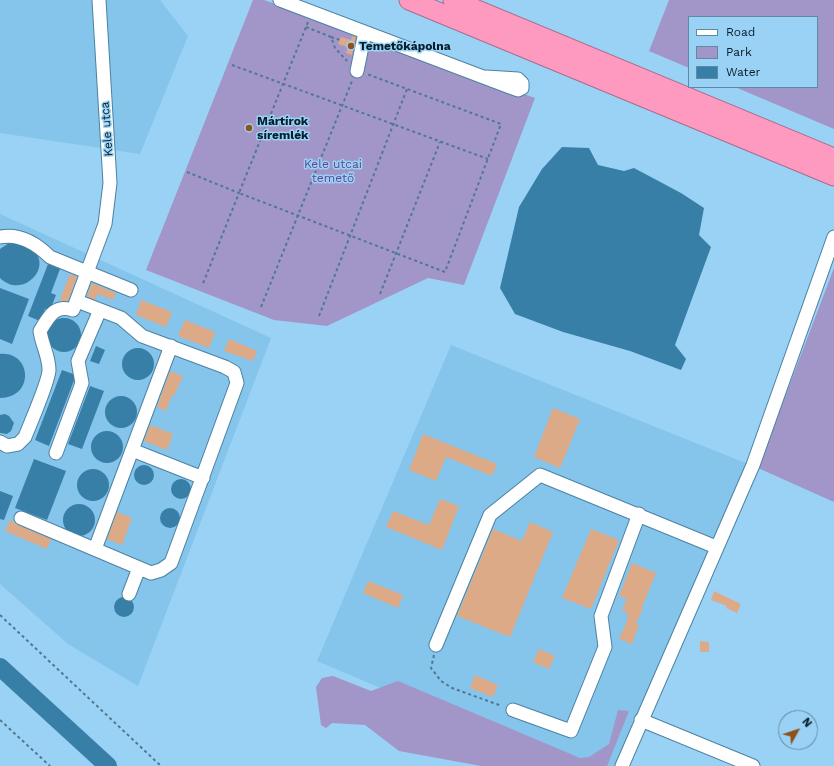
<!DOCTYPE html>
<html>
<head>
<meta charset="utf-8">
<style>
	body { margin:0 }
	#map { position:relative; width:834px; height:766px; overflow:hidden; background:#9ad2f5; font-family:"Work Sans",sans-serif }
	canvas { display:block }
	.legend { position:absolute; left:688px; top:16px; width:130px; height:72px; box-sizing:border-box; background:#9ad2f5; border:1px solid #5f8aa4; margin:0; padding:5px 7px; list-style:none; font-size:12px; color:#061d2a }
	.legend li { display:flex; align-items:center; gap:8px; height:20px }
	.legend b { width:20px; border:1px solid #5f8aa4 }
	.north { position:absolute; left:778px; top:710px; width:40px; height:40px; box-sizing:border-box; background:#9ad2f5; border:1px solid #5f8aa4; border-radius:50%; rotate:50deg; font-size:11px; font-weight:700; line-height:16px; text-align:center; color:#061d2a }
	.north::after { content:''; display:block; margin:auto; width:14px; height:18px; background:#91511b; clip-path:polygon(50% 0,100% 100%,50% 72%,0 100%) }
</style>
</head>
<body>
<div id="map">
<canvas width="834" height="766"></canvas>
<ul class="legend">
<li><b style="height:5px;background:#fff"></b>Road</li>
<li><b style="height:11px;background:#a295c8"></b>Park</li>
<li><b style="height:11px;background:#377fa7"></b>Water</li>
</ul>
<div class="north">N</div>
</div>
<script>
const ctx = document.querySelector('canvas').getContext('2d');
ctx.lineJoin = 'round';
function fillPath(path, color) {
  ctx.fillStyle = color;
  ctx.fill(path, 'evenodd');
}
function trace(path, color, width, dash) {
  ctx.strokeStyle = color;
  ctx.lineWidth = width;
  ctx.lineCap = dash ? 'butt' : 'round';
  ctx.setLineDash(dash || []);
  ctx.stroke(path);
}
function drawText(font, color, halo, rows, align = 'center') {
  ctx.font = font + ' "Work Sans",sans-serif';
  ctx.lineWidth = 3;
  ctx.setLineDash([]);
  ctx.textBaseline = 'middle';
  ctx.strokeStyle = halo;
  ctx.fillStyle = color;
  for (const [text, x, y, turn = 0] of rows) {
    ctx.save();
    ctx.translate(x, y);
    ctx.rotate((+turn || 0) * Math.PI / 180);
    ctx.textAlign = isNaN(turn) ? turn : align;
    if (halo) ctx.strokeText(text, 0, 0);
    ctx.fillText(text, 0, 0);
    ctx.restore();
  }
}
fillPath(new Path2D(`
	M0 0H160L188 36 140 154 0 133Z
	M0 214 271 338 138 686 68 644 0 584Z
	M451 345 758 468 625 766H564L317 661Z`), '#85c4eb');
fillPath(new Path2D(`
	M253 0H264L535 98 464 285 428 278 327 326 274 320 146 270Z
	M669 0H834V129L735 87H817V17H689V68L649 51Z
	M834 268V502L758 468Z
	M333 676 371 691 398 681 580 758 589 757 609 744 618 710 629 711 607 766H481L399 751 365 725 332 723 326 728 321 725 316 687 322 678Z`), '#a295c8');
fillPath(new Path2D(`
	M562 147 589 148 598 165 624 171 634 168 681 193 704 208 699 235 711 247 675 345 686 359 681 370 630 351 563 332 515 314 500 288 519 207 542 169Z
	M19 242C24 245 32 248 35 252 51 270 21 299 0 278V249L9 243Z
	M48 264 60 269 51 293 56 295 50 310 45 309 40 321 28 316Z
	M0 288 29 299 12 344 0 339Z
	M47 335a17 17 0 1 1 34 0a17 17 0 1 1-34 0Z
	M96 346 105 350 99 364 90 361Z
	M122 364a16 16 0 1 1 32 0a16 16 0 1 1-32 0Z
	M0 354C32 351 35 398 0 398Z
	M62 370 76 375 49 446 35 440Z
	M90 386 104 391 82 449 68 444Z
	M105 412a16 16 0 1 1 32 0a16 16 0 1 1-32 0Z
	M5 414 9 416 14 423 11 431 7 434 0 433V415Z
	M91 447a16 16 0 1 1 32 0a16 16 0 1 1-32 0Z
	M34 459 66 471 47 520 15 508Z
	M134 475a10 10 0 1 1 20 0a10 10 0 1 1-20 0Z
	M77 485a16 16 0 1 1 32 0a16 16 0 1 1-32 0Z
	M171 489a10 10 0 1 1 20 0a10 10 0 1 1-20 0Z
	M0 491 13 496 4 520 0 519Z
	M63 520a16 16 0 1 1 32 0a16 16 0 1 1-32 0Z
	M160 518a10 10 0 1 1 20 0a10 10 0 1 1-20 0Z
	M114 607a10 10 0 1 1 20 0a10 10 0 1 1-20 0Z`), '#377fa7');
trace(new Path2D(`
	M0 667 108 766`), '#377fa7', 18);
fillPath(new Path2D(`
	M352 36 356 37 352 55 346 53 348 47 338 44 341 37 351 40Z
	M70 274 77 277 68 301H63L60 299Z
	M92 283 116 293 113 300 98 294 95 300 87 296Z
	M141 300 172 312 166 327 136 315Z
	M185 320 215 332 209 348 178 336Z
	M229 339 257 351 253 361 224 351Z
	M170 371 183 376 174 396 172 395 166 411 157 407Z
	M553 408 580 419 560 468 534 457Z
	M150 425 173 434 167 450 144 441Z
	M423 434 497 464 492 476 446 457 436 481 409 470Z
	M440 499 459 506 442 550 386 527 393 511 429 525Z
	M117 512 132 518 122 545 107 539Z
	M10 520 18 525 51 539 47 549 5 531Z
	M530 522 553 532 510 637 457 616 493 529 522 541Z
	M591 529 619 540 591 609 562 598Z
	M632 563 656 573 642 607 643 608 636 624 639 625 632 644 619 639 628 619 626 618 628 613 622 610 627 599 619 596Z
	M368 581 403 595 398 608 363 593Z
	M714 591 741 604 737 613 726 608 727 606 711 600Z
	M700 641 709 642V652H700Z
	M539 649 555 656 549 669 533 662Z
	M475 675 498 685 493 697 470 688Z`), '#ddaa87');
const minor = new Path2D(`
	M280 0 507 86 518 90 522 88V83L518 79 486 77
	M357 71 365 32
	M0 237C20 233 36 243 50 257L131 290
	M0 442 7 446 18 444 25 437C30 424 49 381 49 370 49 356 42 345 40 331 49 316 55 304 73 310L105 224 110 183 99 0
	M132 450 203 478
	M56 453 82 383 78 361 100 310
	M21 518 151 573 161 570 171 563 237 383 234 372 225 367 142 336 121 318 77 301
	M95 549 171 346
	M129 594 139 568
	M436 645 490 515 540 475 716 547
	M513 710 571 731 605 647 601 616 639 514
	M641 720 753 766
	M622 766 753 465 834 237`);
const highway = new Path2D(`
	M409 0 834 176
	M453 0 834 158`);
trace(minor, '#4b82a2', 15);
trace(highway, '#a76e8c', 21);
trace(new Path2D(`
	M308 22 239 193 445 272 501 124 367 74
	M306 27 331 37 335 48 347 61
	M331 37 340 40
	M232 65 488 159
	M187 172 239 193 202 286
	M380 294 440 142
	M261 307 352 81
	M319 316 407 89
	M0 615 161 766
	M434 655 431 668 441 681 452 688 502 706
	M0 720 50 766`), '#507890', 2, [3, 3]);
trace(minor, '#fff', 13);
trace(highway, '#fe99c0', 19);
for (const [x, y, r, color] of [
	[351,46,4,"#91511b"],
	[249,128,4,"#91511b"]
]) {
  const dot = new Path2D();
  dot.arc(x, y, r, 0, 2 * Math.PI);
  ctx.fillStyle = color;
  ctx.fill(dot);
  trace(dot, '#9ad2f5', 1.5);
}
drawText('bold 12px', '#061d2a', '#9ad2f5', [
	["Temetőkápolna",359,46],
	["Mártírok",257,121],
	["síremlék",257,135]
], 'left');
drawText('12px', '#061d2a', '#9ad2f5', [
	["Kele utca",107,129,-94]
]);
drawText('12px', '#5f4593', '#9ad2f5', [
	["Kele utcai",333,164],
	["temető",333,178]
]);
</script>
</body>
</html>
